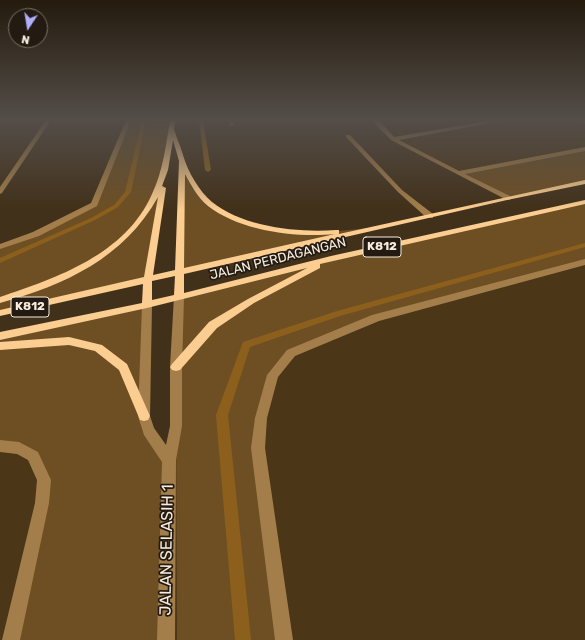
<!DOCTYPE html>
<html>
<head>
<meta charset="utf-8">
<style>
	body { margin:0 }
	#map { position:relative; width:585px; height:640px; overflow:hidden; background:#42311a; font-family:Rubik,sans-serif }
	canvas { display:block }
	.north { position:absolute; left:8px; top:8px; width:40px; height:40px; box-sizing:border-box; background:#231b11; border:1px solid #786f63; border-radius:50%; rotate:192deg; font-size:11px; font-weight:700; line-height:16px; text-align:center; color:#f7ecde }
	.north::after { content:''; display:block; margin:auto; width:14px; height:18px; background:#afaefa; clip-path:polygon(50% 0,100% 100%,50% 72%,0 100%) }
</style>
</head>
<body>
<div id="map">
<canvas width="585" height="640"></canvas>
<div class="north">N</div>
</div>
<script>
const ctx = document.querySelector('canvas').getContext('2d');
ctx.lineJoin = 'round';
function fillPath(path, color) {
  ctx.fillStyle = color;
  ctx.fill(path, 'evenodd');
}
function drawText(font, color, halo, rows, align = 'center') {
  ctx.font = font + ' Rubik,sans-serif';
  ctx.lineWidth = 3.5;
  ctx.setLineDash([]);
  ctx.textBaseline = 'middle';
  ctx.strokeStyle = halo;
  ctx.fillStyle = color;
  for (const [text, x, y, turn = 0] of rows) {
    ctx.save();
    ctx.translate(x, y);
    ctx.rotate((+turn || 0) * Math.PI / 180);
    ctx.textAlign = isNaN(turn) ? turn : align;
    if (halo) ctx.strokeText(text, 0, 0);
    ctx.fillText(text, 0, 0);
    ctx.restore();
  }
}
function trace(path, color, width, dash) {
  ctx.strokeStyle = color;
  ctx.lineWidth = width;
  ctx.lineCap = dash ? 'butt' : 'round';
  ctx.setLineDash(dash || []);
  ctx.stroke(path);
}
fillPath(new Path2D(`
	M510 120H585V149L457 173 393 139Z
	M585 262V640H0V346L168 460 176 367Z`), '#4b3618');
fillPath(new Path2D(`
	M129 120H173L148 279 0 313V247L94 204Z
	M585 149V182L507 198 457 173Z
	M182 161 208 202 225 212 266 229 330 232 387 226 180 271Z
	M585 202V262L376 318 291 353 273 375 261 418 284 640H177L176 413 179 296Z
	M147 305 144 416 169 460 166 640H11L42 503 33 456 0 446V336Z`), '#6e4f23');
fillPath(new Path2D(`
	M142 120H146L131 192 118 207 95 220 0 263V258L91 218 114 205 125 192Z
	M199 120H203L211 170 208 172 205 170Z
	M585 243V247L340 316 250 347 228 415 251 640H235L216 415 243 342 337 311Z`), '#8c601c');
fillPath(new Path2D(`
	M46 120H51L2 193 0 194V187Z
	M126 120H131L97 206 39 236 0 249V244L33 232 91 203Z
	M228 120H234V126H230Z
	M373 120H379L394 137 494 120H507L399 140 459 171 585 147V151L465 174 510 196V200H507L391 140 375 124Z
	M580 120H585V124Z
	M346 135H350L402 190 433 214V218H427L398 192 346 137Z
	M585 259V265L379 321 295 356 278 377 267 418 265 448 293 640H275L251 448 255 418 267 375 287 350 372 315Z
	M179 293 184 296 182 367V426L176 460 175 640H157L162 462 144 435 138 416 142 305 147 302 152 305 150 416 154 428 166 445 170 426V367L174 296Z
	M0 440 19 442 38 452 51 480 49 503 20 640H2L35 503 37 480 28 460 17 454 0 452Z`), '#a37e4b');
fillPath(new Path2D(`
	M170 120H176C175 123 174 127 174 129 176 137 181 147 183 155 188 172 199 191 212 202 243 227 298 233 336 230H339V234L585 180V184L507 200 184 274V293L331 256 585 200V204L320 264V268L254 303 217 328 180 370 176 371 172 370 170 367 172 364 209 322 248 299 307 268 147 308 0 340V332L142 303 143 284 0 316V310L144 277 158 197C124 258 65 285 0 303V297C57 278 126 254 152 194 163 171 166 145 170 120ZM173 140 179 161 175 270 153 275 166 188 162 186 168 170ZM185 174C191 185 198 198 208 206 240 231 296 238 335 234L184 268ZM175 276 174 295 152 300V281Z
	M69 337 102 345 127 364 150 416 148 420 144 421 140 420 119 370 95 351 69 345 0 350V342Z`), '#fbcd90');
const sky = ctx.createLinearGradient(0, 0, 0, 210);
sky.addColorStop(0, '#241b0e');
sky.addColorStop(0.57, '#544e49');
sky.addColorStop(1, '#544e4900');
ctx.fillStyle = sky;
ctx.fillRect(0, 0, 585, 210);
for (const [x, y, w] of [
	[382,247,38],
	[30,307,38]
]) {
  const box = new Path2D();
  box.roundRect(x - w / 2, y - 10, w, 20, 3);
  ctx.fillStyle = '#231b11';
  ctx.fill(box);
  trace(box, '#f7ecde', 1);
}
drawText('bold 12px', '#f7ecde', null, [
	["K812",382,247],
	["K812",30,307]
]);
drawText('13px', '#f7ecde', '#231b11', [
	["JALAN PERDAGANGAN",278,259,-14]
]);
drawText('16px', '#f7ecde', '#231b11', [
	["JALAN SELASIH 1",167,550,-89]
]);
</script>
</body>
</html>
